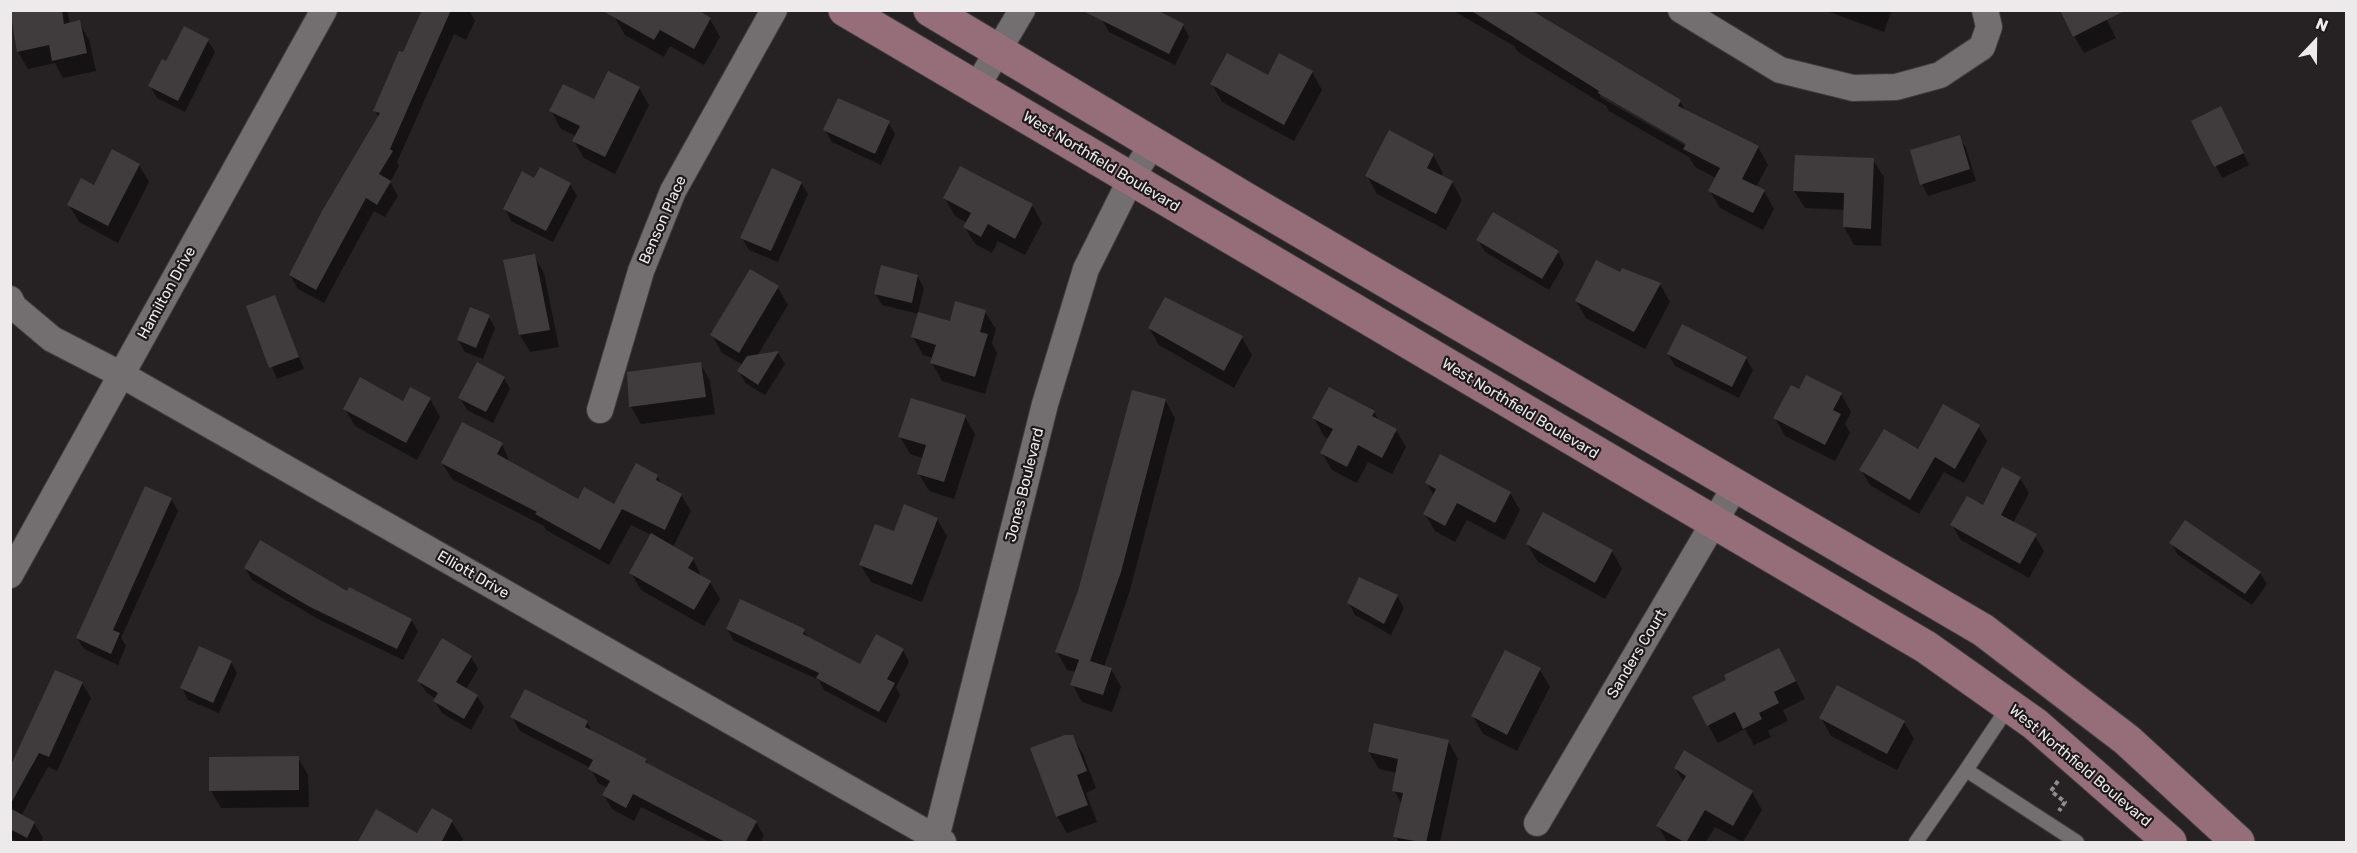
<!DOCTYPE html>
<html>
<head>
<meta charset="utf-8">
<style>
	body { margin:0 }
	#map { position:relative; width:2357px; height:853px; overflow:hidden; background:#262223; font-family:Rubik,sans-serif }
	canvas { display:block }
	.frame { position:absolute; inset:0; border:12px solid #edeaeb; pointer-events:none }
	.north { position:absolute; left:2285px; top:12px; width:60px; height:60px; -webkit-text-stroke:4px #1d191a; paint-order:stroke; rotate:22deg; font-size:16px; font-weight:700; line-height:24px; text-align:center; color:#edeaeb }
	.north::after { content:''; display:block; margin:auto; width:21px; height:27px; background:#edeaeb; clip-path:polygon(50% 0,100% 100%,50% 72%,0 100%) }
</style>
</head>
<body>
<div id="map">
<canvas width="2357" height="853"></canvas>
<div class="frame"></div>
<div class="north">N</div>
</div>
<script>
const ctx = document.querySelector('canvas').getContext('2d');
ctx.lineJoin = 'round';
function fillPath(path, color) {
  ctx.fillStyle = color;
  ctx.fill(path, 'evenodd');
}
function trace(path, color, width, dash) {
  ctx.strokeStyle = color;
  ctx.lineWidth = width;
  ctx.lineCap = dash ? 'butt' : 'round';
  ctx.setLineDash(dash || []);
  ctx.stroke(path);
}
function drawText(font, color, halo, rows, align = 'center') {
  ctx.font = font + ' Rubik,sans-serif';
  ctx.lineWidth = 4.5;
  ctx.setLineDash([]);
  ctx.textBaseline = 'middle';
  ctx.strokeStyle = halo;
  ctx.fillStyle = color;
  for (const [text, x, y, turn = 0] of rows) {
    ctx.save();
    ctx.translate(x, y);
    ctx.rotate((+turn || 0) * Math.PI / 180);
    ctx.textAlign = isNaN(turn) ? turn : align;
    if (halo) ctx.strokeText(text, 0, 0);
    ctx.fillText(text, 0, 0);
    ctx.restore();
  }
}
fillPath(new Path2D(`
	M10 10H67L70 24 79 22 89 40 96 71 63 78 55 63 28 69 18 52Z
	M424 10H469L475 21 466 40 454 34 397 162 399 166 390 182 398 196 385 217 374 211 324 303 298 289 290 275 379 118 375 110Z
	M1452 10H1530L1680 101 1686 112 1758 147 1768 165 1756 187 1764 191 1774 209 1763 230 1720 208 1710 191 1716 178 1695 167 1689 157 1609 111 1606 106 1518 52 1514 46ZM1600 93 1693 147 1691 149 1600 97Z
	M1824 10H1892L1884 32Z
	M2102 10 2116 38 2084 53 2074 36Z
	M615 18 710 19 720 37 704 65 670 46 664 57 625 35Z
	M1102 20 1183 25 1189 37 1175 65 1109 32Z
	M185 28 208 41 215 52 185 112 157 98 150 86 166 63Z
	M1312 72 1322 90 1294 141 1222 102 1212 84Z
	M639 88 649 105 615 174 584 158 574 141 576 136 561 129 551 111Z
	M2227 120 2249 165 2222 178 2193 121Z
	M888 122 895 134 881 165 832 142 825 130Z
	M1959 137 1966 148 1976 181 1928 196 1922 184Z
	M1433 155 1443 173 1441 177 1452 182 1462 200 1446 230 1377 194 1367 176Z
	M1873 160 1884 177 1881 246 1854 245 1844 227 1845 210 1805 208 1794 191Z
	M139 165 149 182 118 243 79 222 69 205 95 187Z
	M535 180 570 184 577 196 553 242 511 221 505 209Z
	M801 183 808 194 778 262 749 250 742 238Z
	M945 198 1032 205 1042 223 1025 255 998 241 992 253 975 244 965 227 967 223 955 216Z
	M1478 240 1558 252 1564 264 1549 290 1485 252Z
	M534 256 544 273 559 347 530 352 520 335Z
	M1621 275 1660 284 1670 302 1645 349 1586 318 1576 301Z
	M917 276 924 288 918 313 951 323 985 312 996 329 992 343 997 353 985 394 942 381 932 363 933 358 923 355 913 337 919 314 882 305 875 293Z
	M778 288 788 305 757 356 778 353 785 364 765 395 745 383 739 371 743 365 722 353 712 335Z
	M274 297 304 369 277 379 247 306Z
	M1166 299 1242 338 1252 355 1234 388 1159 345 1149 328Z
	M489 317 495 328 483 359 465 352 458 340Z
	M1668 354 1746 358 1753 370 1739 398 1675 366Z
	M700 363 710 381 715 414 641 424 631 407Z
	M504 378 510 389 493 423 467 410 460 398Z
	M1800 391 1841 394 1851 412 1845 424 1850 433 1835 461 1785 436 1775 418Z
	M430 399 440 417 417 460 355 426 345 409Z
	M1165 400 1175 418 1130 590 1104 667 1111 669 1121 687 1112 712 1082 702 1072 684 1076 672 1067 670 1057 652 1079 592Z
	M1374 412 1379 421 1396 430 1406 447 1392 474 1368 462 1357 483 1332 470 1322 453 1329 439 1324 436 1314 418Z
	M965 417 975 434 954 499 929 491 919 474 923 458 910 454 900 437Z
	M1978 426 1987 441 1964 483 1944 472 1919 514 1870 485 1861 470 1918 451Z
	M502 444 510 463 579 501 615 506 657 476 662 485 681 495 691 511 673 547 693 559 702 578 710 582 720 599 704 626 641 590 631 573 652 535 631 525 609 565 546 530 544 526 452 479 442 463Z
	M2020 478 2029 493 2013 523 2035 536 2044 551 2029 578 1961 540 1952 525 1983 507Z
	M1427 483 1510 493 1520 510 1505 540 1467 520 1455 542 1435 531 1425 514 1434 496Z
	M171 499 178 511 121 638 126 646 118 665 84 649 77 638Z
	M937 519 947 536 922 602 871 582 860 564Z
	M2171 543 2260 573 2267 584 2252 605 2178 555Z
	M1527 544 1612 551 1622 569 1605 599 1538 562Z
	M245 568 347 593 411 620 418 631 403 660 318 619 252 580Z
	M1397 596 1404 608 1391 635 1355 615 1349 603Z
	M727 629 804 631 809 639 860 666 903 650 909 662 896 687 900 695 886 723 824 690 819 680 734 641Z
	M471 657 478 669 466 689 477 696 484 707 471 730 442 713 435 701 436 699 426 692 419 681Z
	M231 662 237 673 219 713 188 700 182 688Z
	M1789 667 1805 699 1783 710 1788 721 1768 731 1771 737 1754 745 1745 729 1718 743 1708 725Z
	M1540 670 1550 687 1517 751 1483 734 1473 716Z
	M82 683 91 698 57 771 48 767 21 816 34 823 43 838 41 842H18L10 838V770Z
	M512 717 587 722 592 732 646 760 649 766 756 822 764 836 760 842H710L641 807 634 821 612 809 604 795 608 788 598 783 591 768 520 731Z
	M1821 718 1904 722 1914 739 1897 770 1831 736Z
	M1072 736 1083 754 1096 788 1086 793 1097 822 1067 833 1057 816Z
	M1448 741 1458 759 1440 842H1399L1395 836 1402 805 1394 790 1397 773 1379 769 1369 752Z
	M1685 753 1752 792 1762 810 1743 842 1715 827 1706 842H1667L1658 826 1684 783 1675 768Z
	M298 758 308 775 309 807 221 808 211 791Z
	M432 810 452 822 463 839 461 842H361L418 835Z`), '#0007');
fillPath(new Path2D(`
	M10 10H62L64 24 80 20 87 53 52 61 49 45 17 52Z
	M422 10H451L390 149 393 151 379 174 391 181 377 205 366 198 316 290 289 275 322 211 380 113 373 111 399 51 403 52Z
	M601 10H698L711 18 694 49 660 30 654 40Z
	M1081 10H1157L1184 24 1169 54Z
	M1470 10H1531L1681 100 1678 106 1759 146 1742 179 1765 190 1753 213 1708 191 1720 168 1683 149 1686 144 1598 93 1599 91Z
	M2060 10H2126L2073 37Z
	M184 26 209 39 178 101 148 86 162 59 166 61Z
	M1227 53 1268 75 1279 53 1313 71 1284 125 1210 84Z
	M608 71 640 87 605 157 572 141 580 126 549 111 563 84 594 99Z
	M838 98 890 121 875 154 823 130Z
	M2221 106 2244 153 2214 167 2191 121Z
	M1389 130 1434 154 1427 168 1453 181 1436 214 1365 176Z
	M1960 135 1970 169 1920 185 1910 150Z
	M112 149 140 164 108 226 67 205 81 178 94 185Z
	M1795 155 1874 158 1871 229 1843 227 1844 193 1793 191Z
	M960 166 1033 204 1015 239 988 224 981 237 963 227 971 213 943 198Z
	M540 167 571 183 546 231 503 209 522 171 534 178Z
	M772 168 802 182 771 251 740 238Z
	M1493 212 1559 251 1542 279 1476 240Z
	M535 254 550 330 519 335 503 260Z
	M1596 260 1620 272 1622 268 1661 283 1634 332 1575 301Z
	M881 265 918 275 912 303 874 294Z
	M750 269 779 286 739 353 710 335Z
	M275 295 299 357 269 368 246 306Z
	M1165 297 1243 336 1224 371 1148 328Z
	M955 301 986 310 980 332 988 334 975 377 930 363 936 345 911 337 918 312 950 321Z
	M470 307 490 315 476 348 457 340Z
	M1682 324 1747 357 1732 387 1667 354Z
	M779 351 758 385 737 371 747 356Z
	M477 362 505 377 486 412 458 398Z
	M701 362 706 397 629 407 627 372Z
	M1806 375 1842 393 1833 410 1841 414 1825 445 1773 418 1791 385 1799 389Z
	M360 377 403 401 410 387 431 398 406 443 343 409Z
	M1329 387 1375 411 1372 416 1397 429 1382 458 1358 445 1347 467 1320 453 1333 429 1312 418Z
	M1132 390 1166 399 1121 572 1090 661 1112 668 1103 695 1070 685 1079 660 1055 652 1078 591Z
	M911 398 966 415 944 482 917 474 926 445 898 437Z
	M1943 404 1980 425 1955 469 1935 457 1910 500 1859 470 1884 429 1918 449Z
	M462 422 503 443 497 454 578 499 584 487 614 504 636 463 658 475 656 480 682 494 665 530 622 509 600 550 535 514 537 512 441 463Z
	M1440 454 1511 492 1495 523 1457 503 1445 526 1423 514 1436 489 1425 483Z
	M2002 467 2021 477 2001 515 2037 534 2020 564 1950 525 1967 496 1983 505Z
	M145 486 172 498 113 630 120 633 111 654 76 638Z
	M904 504 938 518 912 585 859 565 875 524 894 531Z
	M1543 512 1613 550 1595 583 1526 544Z
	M2185 520 2261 572 2245 594 2169 543Z
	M651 533 694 558 688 568 711 581 694 610 629 573Z
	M260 540 347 591 349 587 412 619 397 649 310 607 244 568Z
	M1359 577 1398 595 1384 624 1347 603Z
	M740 599 805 629 803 634 860 664 876 634 904 649 887 679 895 683 879 712 816 678 819 673 726 629Z
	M442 638 472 656 456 682 478 695 464 719 433 701 438 693 417 681Z
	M199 646 232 661 213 703 180 688Z
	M1779 648 1796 681 1774 692 1779 703 1759 713 1762 719 1743 729 1735 712 1707 726 1692 697 1726 680 1724 675Z
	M1505 650 1541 668 1507 735 1471 716Z
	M55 670 83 682 49 757 39 753 10 805V767Z
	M1837 685 1905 721 1887 754 1819 718Z
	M525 689 588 721 585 727 647 759 645 762 757 821 745 843H727L633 794 626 808 602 795 610 781 588 769 593 760 510 717Z
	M1374 723 1449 740 1426 843 1393 837 1403 793 1392 791 1398 759 1368 752Z
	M1065 735H1073L1087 771 1077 775 1088 805 1056 817 1030 748Z
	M1684 750 1753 791 1733 826 1705 810 1686 843 1656 826 1686 776 1674 768Z
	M299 756V790L209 791V757Z
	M10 808 35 822 27 838 10 829Z
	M432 808 453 820 441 843H357L376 809 417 833Z`), '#403b3c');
const lane = new Path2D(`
	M1966 770 2009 706
	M1916 842 1966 770 2077 842`);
const street = new Path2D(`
	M1681 10 1780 70 1853 88 1896 87 1940 75 1982 47 1989 27 1985 10
	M976 88 1022 10
	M10 299 14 307 52 339 122 375 943 842
	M600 410 641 271 673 191 774 10
	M10 575 324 10
	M1537 823 1736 485
	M935 842 1045 404 1086 269 1131 179 1153 143`);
const secondary = new Path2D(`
	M845 10 1926 647 2035 724 2170 842
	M930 10 1249 201 1983 630 2127 740 2238 842`);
trace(lane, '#403d3e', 16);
trace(street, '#403d3e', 28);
trace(secondary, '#403d3e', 35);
trace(new Path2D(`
	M2058 781 2051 791 2065 802 2059 811`), '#908d8e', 4, [4.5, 3]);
trace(lane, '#736e6f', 14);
trace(street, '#736e6f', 26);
trace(secondary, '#956e7a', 33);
drawText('15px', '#edeaeb', '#1d191a', [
	["West Northfield Boulevard",1101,162,31],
	["Benson Place",663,220,-66],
	["Hamilton Drive",167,293,-61],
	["West Northfield Boulevard",1520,409,31],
	["Jones Boulevard",1025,485,-76],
	["Elliott Drive",473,575,30],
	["Sanders Court",1637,654,-59],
	["West Northfield Boulevard",2080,766,40]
]);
</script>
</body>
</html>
